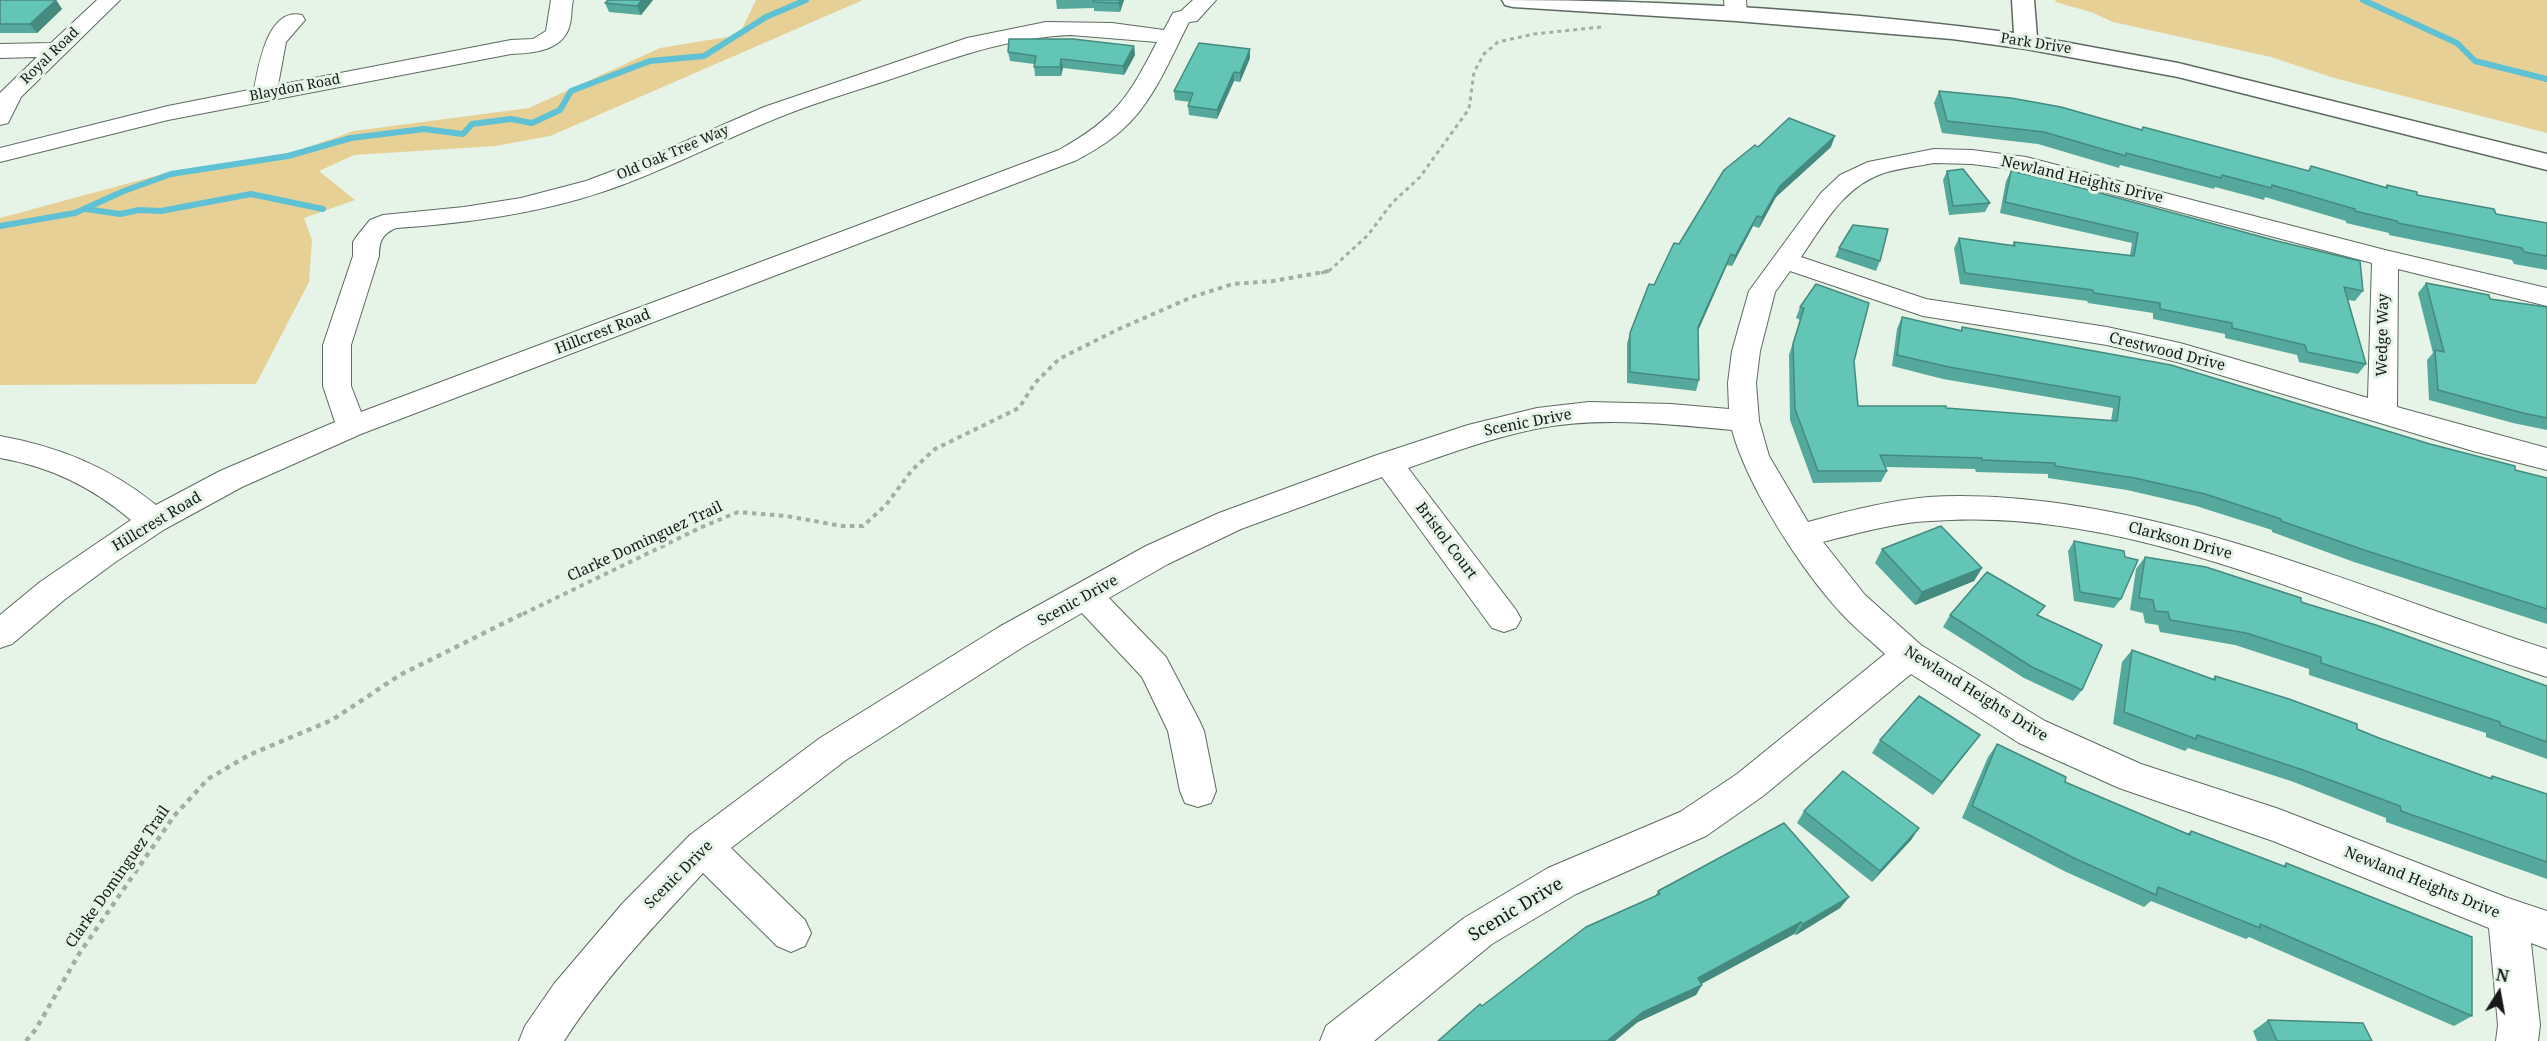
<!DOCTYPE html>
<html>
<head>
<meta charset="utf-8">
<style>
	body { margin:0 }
	#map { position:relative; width:2547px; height:1041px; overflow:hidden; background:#e6f4e8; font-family:"Noto Serif",serif }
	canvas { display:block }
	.north { position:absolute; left:2469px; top:963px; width:60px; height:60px; -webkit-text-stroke:4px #e6f4e8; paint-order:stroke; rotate:11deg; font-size:16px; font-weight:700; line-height:24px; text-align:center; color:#141915 }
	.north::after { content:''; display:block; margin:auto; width:21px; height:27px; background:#141915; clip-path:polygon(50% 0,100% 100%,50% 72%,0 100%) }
</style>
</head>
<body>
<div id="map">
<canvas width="2547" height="1041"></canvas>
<div class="north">N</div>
</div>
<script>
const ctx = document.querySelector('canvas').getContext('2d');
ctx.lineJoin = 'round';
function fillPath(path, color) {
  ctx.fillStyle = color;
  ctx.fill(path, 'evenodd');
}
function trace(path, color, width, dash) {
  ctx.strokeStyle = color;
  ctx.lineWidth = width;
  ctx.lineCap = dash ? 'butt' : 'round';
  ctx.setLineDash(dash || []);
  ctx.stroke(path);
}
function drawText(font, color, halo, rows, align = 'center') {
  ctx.font = font + ' "Noto Serif",serif';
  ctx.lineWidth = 6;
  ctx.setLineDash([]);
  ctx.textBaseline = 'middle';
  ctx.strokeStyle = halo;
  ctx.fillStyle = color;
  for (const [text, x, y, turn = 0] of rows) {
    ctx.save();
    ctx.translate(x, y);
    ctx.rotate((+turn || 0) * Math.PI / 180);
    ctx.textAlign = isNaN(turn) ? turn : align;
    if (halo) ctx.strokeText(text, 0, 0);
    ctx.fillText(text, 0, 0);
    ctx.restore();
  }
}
fillPath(new Path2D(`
	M756 0H863L550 136 495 146 354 155 319 171 355 200 304 218 312 240 309 282 256 384 0 385V218L170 172 294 152 354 131 529 108 660 48 739 35Z
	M2056 0H2547V133L2334 78 2271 57 2113 22 2091 12 2055 2Z`), '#e7d096');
trace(new Path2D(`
	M2363 0 2457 43 2475 61 2547 79
	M86 209 120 214 139 210 161 211 251 194 323 209
	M0 226 75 213 124 191 171 174 288 156 351 138 424 129 463 134 472 124 511 119 532 123 560 110 571 91 650 61 704 56 766 17 806 0`), '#5ec1d4', 6);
const minor = new Path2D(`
	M97 0H120L21 97 8 123 0 125V93L37 57 0 58V44L51 43Z
	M551 0H573C571 8 572 16 570 24 564 51 534 53 511 54L168 120 0 162V148L168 106 254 89C259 66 267 7 302 15L305 20 286 42 278 85 511 40 533 39 546 31Z
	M1193 0H1216L1197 21 1189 22C1170 59 1154 101 1123 129 1109 142 1093 151 1077 160L361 434 242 487 165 529 114 563 64 600 12 644 0 648V615L40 582 131 520C92 487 51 467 0 458V436C60 447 109 467 156 505L220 471 335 422 323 386V345L353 256V242L357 236 370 220 383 215 464 207 521 198 586 181 647 158 764 107 967 38 1046 22 1112 23 1164 30 1173 13 1181 11ZM1071 35 1157 42C1128 98 1116 118 1059 150L361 412 351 386V345L379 256C379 242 382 234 396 228 467 223 537 214 605 191 665 171 721 140 780 117 822 100 866 88 909 73 962 55 1014 37 1071 35Z
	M1724 0H1746L1747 14 1744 19 1736 20 1728 19 1725 14Z
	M1934 149 1972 150 2026 157 2385 250 2547 288V306L2398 269 2397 407 2547 448V470L2473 451 2177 362 2107 345 1923 316 1790 271 1775 292 1760 351 1756 383 1759 421 1769 456 1808 522C1847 511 1887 501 1928 497 1973 494 2020 498 2064 504 2231 528 2388 598 2547 649V677C2491 659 2435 639 2379 619 2237 567 2084 509 1930 521 1893 523 1858 533 1823 542L1865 595 1921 645 2045 721 2141 764 2279 809 2508 898 2547 911V949L2531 943 2540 1025 2538 1041H2496L2498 1025 2489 928 2273 841 2119 788 2019 743 1911 674 1763 796 1706 836 1576 894 1492 944 1374 1041H1320L1326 1026 1464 918 1548 868 1680 812 1737 774 1885 654C1871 641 1855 628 1842 614 1802 571 1747 486 1732 430 1668 424 1599 416 1535 429 1492 438 1450 453 1408 468L1516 610 1521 619 1516 628 1504 632 1492 628 1382 477 1241 529 1168 564 1109 598 1166 657 1199 720 1204 731 1216 791 1211 803 1198 807 1185 803 1180 791 1168 731 1142 677 1082 613 1023 647 846 760 731 848 805 920 811 933 805 946 791 952 777 946 703 873C654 926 603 980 564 1041H519L525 1026 554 984 622 904 690 835 820 738 999 627 1146 546 1219 513 1377 455 1468 425 1537 408 1589 402 1671 404 1729 409 1728 383 1732 351 1749 291 1821 193 1840 175 1868 162ZM1934 163 1972 164 2025 171 2372 263 2368 398 2180 343 2107 327 1926 299 1801 257C1824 224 1844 186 1884 173 1900 168 1918 166 1934 163Z`);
const tertiary = new Path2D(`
	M1502 0C1673 0 1845 11 2014 33L2012 0H2034L2037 37 2178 63 2547 154V170L2178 77 2026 49 1952 39 1736 21 1513 7 1505 5Z`);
trace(minor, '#5d6a60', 2);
trace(tertiary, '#5d6a60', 3);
trace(new Path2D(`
	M1321 273 1329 271 1368 235 1392 203 1420 177 1469 109 1474 72 1484 54 1498 42 1534 34 1601 27`), '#a2ada4', 3, [4, 4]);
trace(new Path2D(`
	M523 614 702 527 738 512 786 516 842 526H863L886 505 912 470 935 449 1019 408 1035 383 1059 359 1119 329 1192 297 1233 284 1273 281 1329 271`), '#a2ada4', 4, [4.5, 4.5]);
trace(new Path2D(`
	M26 1041 36 1029 79 954 174 816 208 779 249 755 332 720 400 675 526 612`), '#a2ada4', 4.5, [5, 5]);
fillPath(minor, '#fff');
fillPath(tertiary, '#fff');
fillPath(new Path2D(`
	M0 0H56L62 9 37 33H0Z
	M608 0H653L641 15 609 12 605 3Z
	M1056 0H1124L1120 12 1094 11V8L1057 9Z
	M1134 46 1135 55 1124 75 1063 68 1061 76H1035L1034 64 1010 61 1008 52Z
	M1250 49V58L1240 82 1234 81 1217 119 1189 115 1188 106 1190 102 1175 100 1174 91Z
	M1939 91 2141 130 2308 171 2311 166 2385 187 2387 185 2417 195 2496 214 2547 223V270L2514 264 2512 260 2389 235V233L2346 223V221L2265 197 2264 200 2215 187 2214 189 2120 165 2119 168 2038 144 1942 133 1934 103Z
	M1758 147H1831L1776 197 1759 228 1753 226 1732 266 1727 265 1698 330 1699 380 1696 391 1627 383V343L1630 333 1654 285 1679 244Z
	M1947 171 1990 203 1985 212 1949 215 1943 180Z
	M2011 171 2363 291 2355 301 2348 300 2366 364 2358 374 2299 362 2297 355 2225 338V334L2153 319V313L2088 303 2087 301 1960 284 1954 248 1959 238 2012 245 2014 242 2130 255 2132 243 2000 213 2006 181Z
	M1839 248 1880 261 1876 271 1835 257Z
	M2426 283 2490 299 2547 307V430L2513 423 2429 400 2427 360 2433 353 2418 293Z
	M1816 284 1854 361 1858 406 1946 408 2111 421 2113 408 1943 379 1892 366 1897 329 1902 317 1961 330 1962 327 2547 478V624L2354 562 2272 532V530L2196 506 2127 490 2048 478V474L1976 472 1975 469 1885 467 1887 471 1881 482 1813 483 1790 420 1789 355 1800 320 1796 318 1800 307Z
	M2074 541 2121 599 2114 608 2074 601 2068 551Z
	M1882 549 1982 568 1974 581 1915 605 1875 563Z
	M2145 557 2301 602 2547 686V759L2486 737V733L2309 675V669L2235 645 2160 632 2158 625 2145 623 2143 613 2130 610 2136 569Z
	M1950 615H2038L2082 690 2073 701 2024 678 1943 627Z
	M2132 650 2213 679 2215 676 2357 729 2379 738 2489 778 2492 776 2547 794V879L2386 822V818L2291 781 2188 748 2185 751 2113 724 2122 662Z
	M1880 740 1970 748 1933 795 1872 753Z
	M1997 744 2065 782 2187 834 2191 831 2283 866 2286 863 2472 1016 2454 1026 2249 937 2246 939 2151 901 2144 907 2064 871 1962 818 1988 757Z
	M1804 811 1919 828 1911 840 1872 882 1797 823Z
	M1658 891 1849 897 1840 908 1796 935 1794 934 1701 984 1696 995 1638 1022 1482 1006 1655 896Z
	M2268 1020 2372 1041H2257L2253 1031Z`), '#55a99c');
fillPath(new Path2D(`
	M56 0 62 9 37 33 30 24Z
	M642 0H653L641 15 637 6Z
	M1120 0H1124L1120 12 1119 3Z
	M1134 46 1135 55 1124 75 1123 66Z
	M1250 49V58L1240 82V73Z
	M1061 59 1063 68 1061 76 1060 67Z
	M1234 72V81L1217 119V110Z
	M1835 136 1831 147 1776 197 1759 228 1762 217 1780 186Z
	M1757 216 1753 226 1732 266 1735 256Z
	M1731 254 1727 265 1695 338 1698 327Z
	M1982 568 1974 581 1915 605 1922 592Z
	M1980 735 1970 748 1933 795 1942 782Z
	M1919 828 1911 840 1872 882 1880 871Z
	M1849 897 1840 908 1796 935 1803 924Z
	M1801 922 1794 934 1692 989 1698 978Z
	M1702 985 1696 995 1638 1022 1615 1041H1607L1643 1012Z`), '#458a7f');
const building = new Path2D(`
	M0 0H56L30 24H0Z
	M608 0H642L637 6 605 3Z
	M1094 0H1120L1119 3 1093 2Z
	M1009 39H1073L1134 46 1123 66 1061 59 1060 67H1034L1036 56 1008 52Z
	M1199 43 1250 49 1240 73 1234 72 1217 110 1188 106 1193 93 1174 91Z
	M1939 91 2011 98 2061 107 2142 130 2143 127 2309 171 2311 166 2387 188V185L2417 192V195L2494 209 2496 214 2547 223V256L2524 252 2522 248 2398 223 2397 221 2355 211V209L2272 185 2271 188 2222 175 2221 178 2126 153V156L2044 132 1947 121Z
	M1789 118 1835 136 1780 186 1762 217 1757 216 1735 256 1731 254 1698 327 1699 380 1630 372V333L1649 284 1654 285 1674 243 1679 244 1724 170 1755 145 1758 147Z
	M1963 169 1990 203 1953 206 1947 171Z
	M2011 171 2059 182 2277 241 2360 261 2363 291 2344 287 2366 364 2307 352 2305 345 2232 328V323L2160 309V303L2094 293 2093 290 1965 273 1959 238 2015 246 2014 242 2134 256 2138 233 2005 202Z
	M1853 225 1888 229 1880 261 1839 248Z
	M2426 283 2489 295 2490 299 2547 307V418L2523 413 2438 390 2435 350 2444 352Z
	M1816 284 1869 303 1854 361 1858 406H1946V408L2117 421 2120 397 1949 367 1897 355 1902 317 1962 331V327L2171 365 2430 444 2515 466V470L2547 478V609L2364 550 2281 521V519L2205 494 2135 478 2055 466V463L1982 460V458L1880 455 1887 471H1818L1795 409 1793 344 1804 308 1800 307Z
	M1941 526 1982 568 1922 592 1882 549Z
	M2074 541 2124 551 2125 557 2138 560 2121 599 2080 592Z
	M2145 557 2206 567 2301 598V602L2376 625 2547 686V742L2500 725V722L2321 663V657L2246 633 2170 620 2168 612 2155 611 2153 600 2139 598Z
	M1987 572 2045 606 2037 615 2102 645 2082 690 2032 667 1950 615Z
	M2132 650 2215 680V676L2289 699 2357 724V729L2379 738 2492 779V776L2547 794V862L2401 811 2400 806 2303 770 2197 735 2196 739 2124 712Z
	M1919 696 1980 735 1942 782 1880 740Z
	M1997 744 2066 777 2065 782 2190 835 2191 831 2286 867V863L2472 937V1016L2260 924V928L2158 887 2156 895 2076 859 1972 806Z
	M1843 771 1919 828 1880 871 1804 811Z
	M1784 823 1849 897 1803 924 1801 922 1698 978 1702 985 1643 1012 1607 1041H1438L1480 1004 1482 1006 1586 927 1660 894 1658 891Z
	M2268 1020 2363 1023 2372 1041H2277Z`);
fillPath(building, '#63c5b5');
trace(building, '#458a7f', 1.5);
drawText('14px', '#141915', '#e6f4e8', [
	["Park Drive",2036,44,9],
	["Royal Road",50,56,-44],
	["Blaydon Road",295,88,-11],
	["Old Oak Tree Way",673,153,-23]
]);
drawText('15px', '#141915', '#e6f4e8', [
	["Newland Heights Drive",2082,180,13],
	["Hillcrest Road",603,332,-21],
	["Wedge Way",2383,335,-89],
	["Crestwood Drive",2167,352,14],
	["Scenic Drive",1528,423,-11],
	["Hillcrest Road",157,522,-31],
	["Bristol Court",1446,541,53],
	["Clarkson Drive",2180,541,15],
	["Clarke Dominguez Trail",645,542,-25],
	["Scenic Drive",1078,601,-29],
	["Newland Heights Drive",1976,694,32],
	["Scenic Drive",679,875,-45],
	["Clarke Dominguez Trail",118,877,-55],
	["Newland Heights Drive",2422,883,22]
]);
drawText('18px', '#141915', '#e6f4e8', [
	["Scenic Drive",1516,910,-31]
]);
</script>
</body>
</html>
